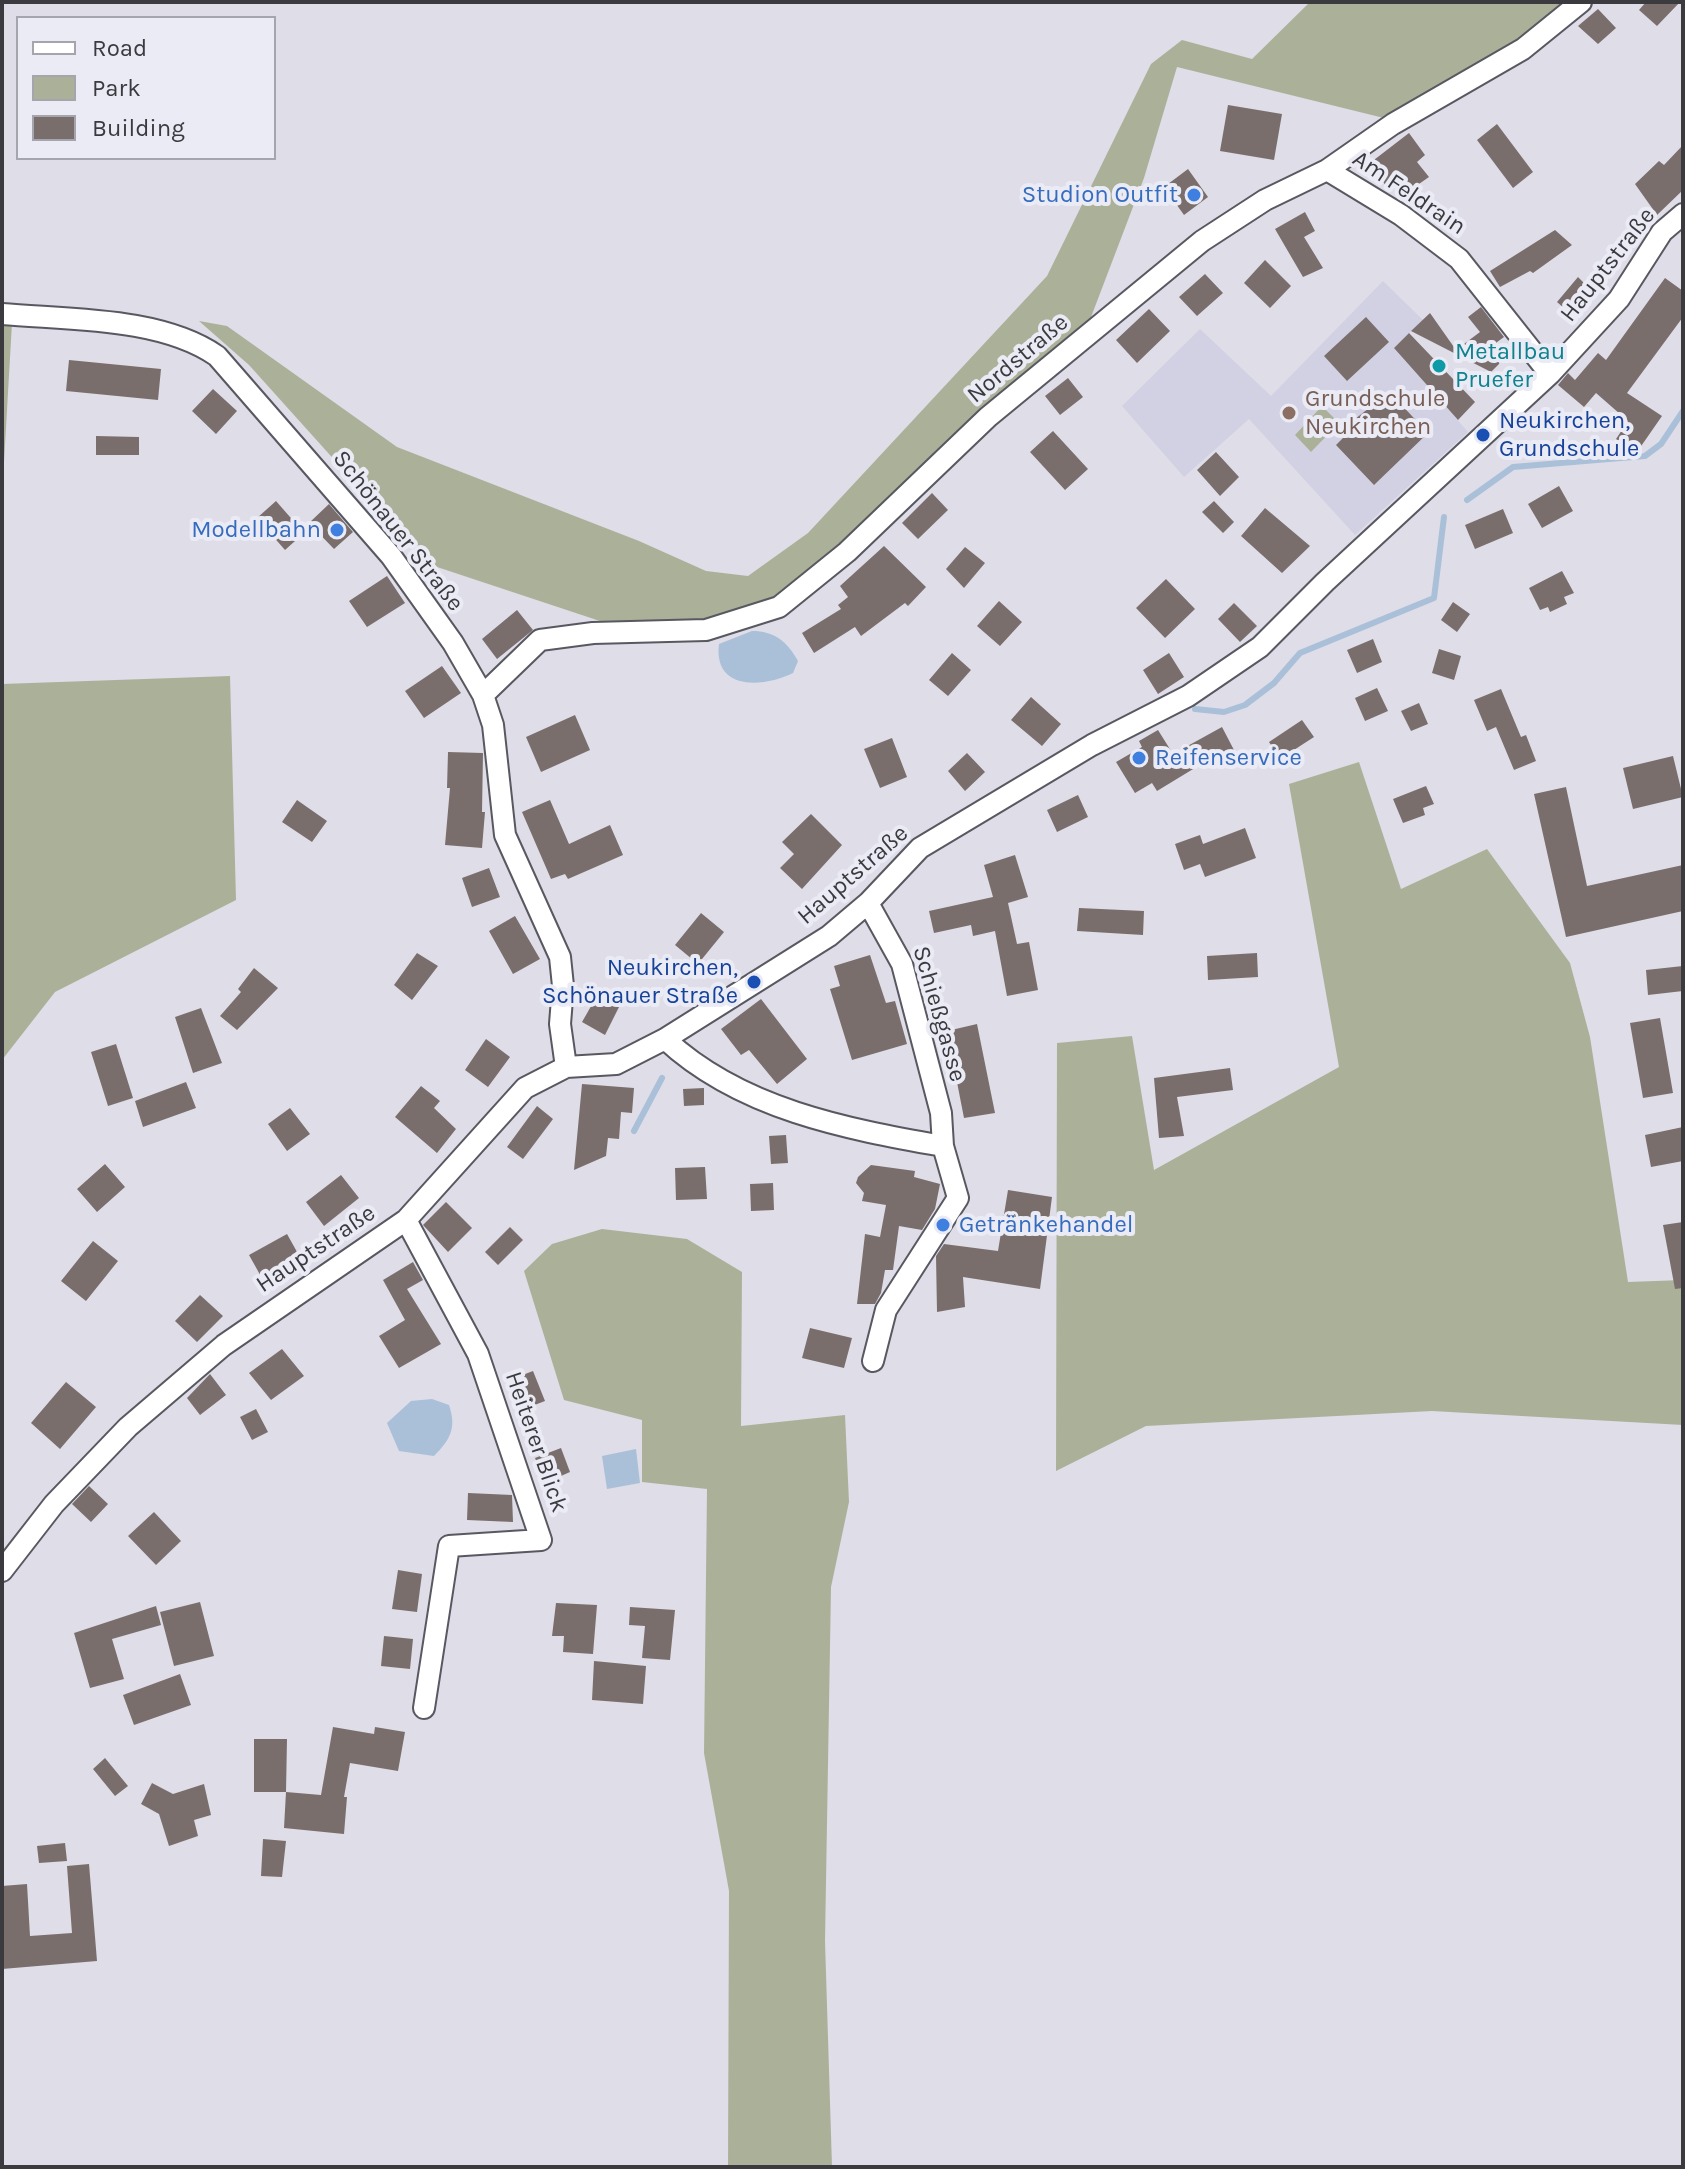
<!DOCTYPE html>
<html>
<head>
<meta charset="utf-8">
<style>
	body { margin:0 }
	#map { position:relative; width:1685px; height:2169px; overflow:hidden; background:#dedde8; font-family:Karla,sans-serif }
	canvas { display:block }
	.frame { position:absolute; inset:0; border:4px solid #3b3b3f; pointer-events:none }
	.legend { position:absolute; left:16px; top:16px; width:260px; height:144px; box-sizing:border-box; background:#ebebf6; border:2px solid #a5a5ad; margin:0; padding:10px 14px; list-style:none; font-size:24px; color:#3b3b3f }
	.legend li { display:flex; align-items:center; gap:16px; height:40px }
	.legend b { width:40px; border:2px solid #a5a5ad }
</style>
</head>
<body>
<div id="map">
<canvas width="1685" height="2169"></canvas>
<div class="frame"></div>
<ul class="legend">
<li><b style="height:10px;background:#fff"></b>Road</li>
<li><b style="height:22px;background:#abb199"></b>Park</li>
<li><b style="height:22px;background:#796e6c"></b>Building</li>
</ul>
</div>
<script>
const ctx = document.querySelector('canvas').getContext('2d');
ctx.lineJoin = 'round';
function fillPath(path, color) {
  ctx.fillStyle = color;
  ctx.fill(path, 'evenodd');
}
function trace(path, color, width, dash) {
  ctx.strokeStyle = color;
  ctx.lineWidth = width;
  ctx.lineCap = dash ? 'butt' : 'round';
  ctx.setLineDash(dash || []);
  ctx.stroke(path);
}
function drawText(font, color, halo, rows, align = 'center') {
  ctx.font = font + ' Karla,sans-serif';
  ctx.lineWidth = 8;
  ctx.setLineDash([]);
  ctx.textBaseline = 'middle';
  ctx.strokeStyle = halo;
  ctx.fillStyle = color;
  for (const [text, x, y, turn = 0] of rows) {
    ctx.save();
    ctx.translate(x, y);
    ctx.rotate((+turn || 0) * Math.PI / 180);
    ctx.textAlign = isNaN(turn) ? turn : align;
    if (halo) ctx.strokeText(text, 0, 0);
    ctx.fillText(text, 0, 0);
    ctx.restore();
  }
}
fillPath(new Path2D(`
	M1383 281 1423 320 1404 338 1402 357 1468 432 1355 535 1249 419 1184 477 1122 406 1200 329 1271 396Z`), '#d2d1e3');
fillPath(new Path2D(`
	M1310 2H1570L1523 39 1392 120 1177 67 1144 178 1088 325 846 548 775 601 707 625 621 628 428 564 249 365 199 321 227 326 397 447 639 541 706 571 748 576 808 533 1047 276 1151 64 1182 40 1252 59Z
	M2 322 12 323 2 497Z
	M1322 406 1339 423 1311 452 1295 435Z
	M230 676 236 900 55 992 2 1060V684Z
	M1359 762 1401 889 1487 849 1570 963 1590 1037 1628 1282 1683 1280V1425L1432 1411 1146 1426 1056 1471 1057 1043 1132 1036 1154 1170 1339 1067 1289 784Z
	M602 1229 687 1239 742 1272 741 1426 845 1415 849 1502 831 1587 825 1941 832 2167H728L729 1891 704 1753 707 1489 642 1482V1420L564 1400 524 1271 552 1244Z`), '#abb199');
fillPath(new Path2D(`
	M752 631C774 631 787 641 798 661L793 673C765 687 713 692 719 644Z
	M432 1399 449 1405C457 1428 450 1440 434 1456L399 1451 387 1423 411 1401Z
	M636 1449 640 1483 607 1489 602 1456Z`), '#a9c0d8');
trace(new Path2D(`
	M1467 500 1513 467 1645 456 1661 444 1683 411
	M1195 709 1224 712 1245 705 1274 683 1300 653 1434 598 1444 517
	M634 1131 662 1078`), '#a9c0d8', 6);
fillPath(new Path2D(`
	M1646 2H1680L1657 26 1639 10Z
	M1598 9 1616 28 1598 44 1578 26Z
	M1228 105 1282 114 1274 160 1220 151Z
	M1497 124 1533 172 1513 188 1477 140Z
	M1409 133 1425 155 1417 162 1429 177 1406 193 1395 178 1386 186 1370 163Z
	M1683 145V190L1657 215 1635 184 1659 161 1664 165Z
	M1188 169 1208 197 1184 215 1164 187Z
	M1305 212 1315 231 1304 237 1323 268 1303 277 1275 229Z
	M1555 230 1572 245 1533 273 1530 271 1500 287 1490 271Z
	M1265 260 1291 286 1270 308 1244 283Z
	M1205 274 1223 293 1197 316 1179 297Z
	M1578 277 1593 292 1573 316 1557 302Z
	M1665 278 1683 291V317L1627 393 1662 416 1637 452 1616 439 1628 421 1596 393 1584 407 1558 385 1568 373 1575 380 1598 353 1606 360Z
	M1481 307 1504 337 1493 345 1500 356 1499 364 1491 372 1411 331 1430 313 1456 350 1480 332 1468 317Z
	M1149 309 1170 331 1137 363 1116 340Z
	M1366 317 1389 342 1347 381 1324 356Z
	M1409 333 1475 402 1458 420 1394 348Z
	M69 360 161 369 158 400 66 391Z
	M1068 378 1083 397 1060 415 1045 396Z
	M213 389 237 411 216 434 192 411Z
	M1383 397 1389 403 1395 398 1428 433 1374 485 1336 445 1354 427 1350 423Z
	M1053 431 1088 469 1065 490 1030 452Z
	M96 436 139 437V455H96Z
	M1216 452 1239 477 1220 496 1197 470Z
	M1559 486 1573 511 1542 528 1528 504Z
	M932 493 948 510 918 539 902 523Z
	M276 501 304 533 285 550 257 518Z
	M1214 501 1234 522 1223 533 1202 512Z
	M329 504 353 532 334 549 309 523Z
	M1265 508 1310 546 1282 573 1241 536Z
	M1503 509 1513 533 1475 549 1465 525Z
	M884 546 926 587 908 606 905 603 861 636 855 627 814 653 802 633 841 609 838 605 848 597 840 586Z
	M965 547 985 563 964 588 946 569Z
	M1562 571 1574 593 1564 597 1567 604 1550 612 1548 607 1540 610 1529 588Z
	M387 576 405 603 367 627 349 601Z
	M1166 579 1195 609 1165 638 1136 608Z
	M999 601 1022 622 1000 646 977 626Z
	M1453 602 1470 614 1457 632 1441 620Z
	M1234 603 1257 626 1240 642 1218 619Z
	M517 610 533 630 497 659 482 639Z
	M1373 639 1382 662 1357 673 1347 650Z
	M1439 649 1461 656 1454 680 1432 673Z
	M952 653 971 670 948 696 929 680Z
	M1169 653 1184 677 1158 694 1143 670Z
	M442 666 461 693 424 718 405 691Z
	M1377 688 1388 711 1365 721 1355 698Z
	M1501 689 1521 737 1526 735 1536 761 1514 770 1496 727 1487 731 1474 700Z
	M1031 697 1061 724 1042 746 1011 720Z
	M1419 703 1428 724 1411 731 1401 711Z
	M575 715 590 750 541 772 526 737Z
	M1302 720 1314 737 1280 759 1269 742Z
	M1222 727 1234 750 1205 766 1203 763 1157 791 1152 783 1135 793 1116 762 1142 747 1139 741 1158 730 1173 754Z
	M892 738 907 777 880 788 864 749Z
	M448 752 483 753 482 812H485L482 848 445 845 450 788H447Z
	M967 753 985 772 965 791 948 771Z
	M1673 756 1683 797 1633 809 1623 768Z
	M1426 786 1434 804 1423 808 1425 815 1403 823 1393 799Z
	M1566 787 1587 886 1683 865V911L1566 937 1534 794Z
	M1078 795 1088 817 1057 832 1047 810Z
	M297 800 327 821 312 842 282 822Z
	M550 800 569 844 610 825 623 855 568 879 565 874 551 879 522 812Z
	M811 814 842 845 802 889 780 868 794 854 782 842Z
	M1245 828 1256 858 1205 877 1200 864 1184 870 1175 844 1200 835 1203 844Z
	M1015 855 1028 897 1008 903 1017 944 1029 942 1038 990 1007 996 995 931 973 936 971 925 934 933 929 911 993 897 984 865Z
	M489 868 500 897 472 907 462 878Z
	M1079 908 1144 911 1143 935 1077 931Z
	M701 913 724 932 698 964 675 945Z
	M515 916 540 959 513 974 489 931Z
	M417 953 438 966 412 1000 394 985Z
	M1257 953 1258 977 1208 980 1207 956Z
	M870 955 886 1003 895 1001 907 1044 852 1060 830 989 840 986 834 966Z
	M1683 966V991L1648 995 1646 970Z
	M254 968 278 988 237 1030 220 1016 241 992 238 989Z
	M602 987 623 999 605 1035 582 1022Z
	M761 999 807 1059 777 1084 749 1050 741 1055 721 1029Z
	M201 1008 222 1063 193 1073 175 1017Z
	M1660 1018 1673 1093 1643 1098 1630 1023Z
	M977 1024 995 1113 964 1118 947 1031Z
	M486 1039 510 1057 488 1087 465 1070Z
	M116 1044 133 1098 108 1106 91 1052Z
	M1230 1068 1233 1090 1177 1097 1184 1136 1159 1138 1154 1078Z
	M186 1082 196 1108 143 1127 135 1101Z
	M582 1084 634 1088 632 1113 621 1112 619 1139 608 1138 606 1156 574 1170Z
	M421 1086 440 1101 434 1108 456 1129 437 1153 395 1117Z
	M704 1088V1105L684 1106 683 1089Z
	M537 1106 553 1119 523 1159 507 1147Z
	M290 1108 310 1134 287 1151 268 1124Z
	M1683 1127V1161L1651 1167 1645 1135Z
	M786 1135 788 1163 771 1164 769 1136Z
	M105 1164 125 1187 97 1212 77 1189Z
	M871 1165 915 1171 914 1177 940 1184 935 1209 922 1230 899 1226 893 1270H885L881 1293 875 1304H857L865 1234 880 1237 886 1205 862 1201 864 1193 856 1183 858 1177Z
	M705 1167 707 1199 676 1200 675 1168Z
	M341 1175 359 1198 324 1226 306 1202Z
	M773 1183 774 1210 751 1211 750 1184Z
	M1008 1190 1052 1197 1040 1289 963 1277 965 1307 937 1312 936 1256 944 1244 998 1251Z
	M446 1202 472 1228 448 1252 423 1225Z
	M1683 1222V1288L1675 1289 1663 1225Z
	M510 1227 523 1240 498 1265 485 1252Z
	M287 1234 301 1259 263 1280 249 1255Z
	M93 1241 118 1261 86 1301 61 1281Z
	M413 1262 423 1280 407 1289 441 1344 399 1368 379 1336 405 1320 383 1280Z
	M200 1295 223 1316 197 1342 175 1321Z
	M810 1328 852 1338 844 1368 802 1358Z
	M282 1349 304 1376 271 1400 249 1373Z
	M533 1371 545 1401 524 1409 512 1379Z
	M210 1374 226 1395 200 1415 187 1398Z
	M66 1382 96 1407 60 1449 31 1423Z
	M256 1409 268 1432 252 1440 240 1417Z
	M561 1448 570 1472 545 1483 535 1458Z
	M89 1486 108 1504 91 1522 72 1504Z
	M468 1493 512 1495 513 1522 467 1520Z
	M154 1512 181 1541 156 1565 128 1536Z
	M398 1570 422 1574 417 1612 392 1609Z
	M200 1602 214 1656 174 1666 160 1612Z
	M556 1603 597 1605 593 1654 563 1652 564 1636H552Z
	M156 1606 161 1625 112 1639 124 1679 90 1688 74 1633Z
	M630 1607 675 1610 670 1660 642 1658 645 1626 629 1625Z
	M384 1636 413 1639 410 1669 381 1666Z
	M594 1661 646 1666 643 1704 592 1700Z
	M180 1674 191 1705 134 1725 123 1695Z
	M333 1727 374 1734 375 1727 405 1732 398 1771 350 1763 344 1797H347L344 1834 284 1828 286 1792 321 1795Z
	M254 1739H287L286 1792H254Z
	M105 1758 128 1786 115 1796 93 1769Z
	M152 1783 173 1794 204 1784 211 1815 194 1820 198 1836 169 1846 159 1814 141 1804Z
	M263 1839 286 1841 282 1877 261 1876Z
	M65 1843 67 1861 39 1863 37 1846Z
	M89 1864 97 1961 2 1969V1886L27 1884 30 1936 72 1933 67 1866Z`), '#796e6c');
const minor = new Path2D(`
	M1327 170 1401 215 1459 259 1550 374
	M2 314C69 320 161 317 217 356L391 556 453 643 483 695 493 725 505 835 560 957 563 986 560 1024 566 1067
	M483 695 540 640 593 633 706 630 779 607 847 552 988 417 1202 241 1265 200 1327 170 1393 124 1523 49 1581 2
	M868 903 902 964 941 1113 943 1146 958 1198 886 1310 873 1361
	M665 1039C740 1109 846 1129 943 1146
	M406 1220 478 1354 541 1540 449 1546 424 1708
	M2 1571 54 1504 128 1427 224 1345 406 1220 525 1088 566 1067 616 1064 665 1039 829 936 868 903 920 848 1092 745 1188 696 1260 647 1325 582 1550 374 1619 299 1662 232 1683 214`);
trace(minor, '#585861', 24);
trace(minor, '#fff', 20);
for (const [x, y, r, color] of [
	[1194,195,8,"#3f7fe0"],
	[1439,366,8,"#0f9aa8"],
	[1289,413,8,"#8d6e63"],
	[1483,435,8,"#1a4fb4"],
	[337,530,8,"#3f7fe0"],
	[1139,758,8,"#3f7fe0"],
	[754,982,8,"#1a4fb4"],
	[943,1225,8,"#3f7fe0"]
]) {
  const dot = new Path2D();
  dot.arc(x, y, r, 0, 2 * Math.PI);
  ctx.fillStyle = color;
  ctx.fill(dot);
  trace(dot, '#ebebf6', 3);
}
drawText('24px', '#3b3b3f', '#ebebf6', [
	["Am Feldrain",1409,193,34],
	["Hauptstraße",1608,265,-52],
	["Nordstraße",1018,359,-40],
	["Schönauer Straße",398,531,52],
	["Hauptstraße",853,875,-41],
	["Schießgasse",939,1014,74],
	["Hauptstraße",316,1249,-34],
	["Heiterer Blick",536,1442,71]
]);
drawText('24px', '#366cbe', '#ebebf6', [
	["Studion Outfit",1178,195],
	["Modellbahn",321,530],
	["Reifenservice",1155,758,"left"],
	["Getränkehandel",959,1225,"left"]
], 'right');
drawText('24px', '#0d838f', '#ebebf6', [
	["Metallbau",1455,352],
	["Pruefer",1455,380]
], 'left');
drawText('24px', '#785e54', '#ebebf6', [
	["Grundschule",1305,399],
	["Neukirchen",1305,427]
], 'left');
drawText('24px', '#164399', '#ebebf6', [
	["Neukirchen,",1499,421],
	["Grundschule",1499,449],
	["Neukirchen,",738,968,"right"],
	["Schönauer Straße",738,996,"right"]
], 'left');
</script>
</body>
</html>
